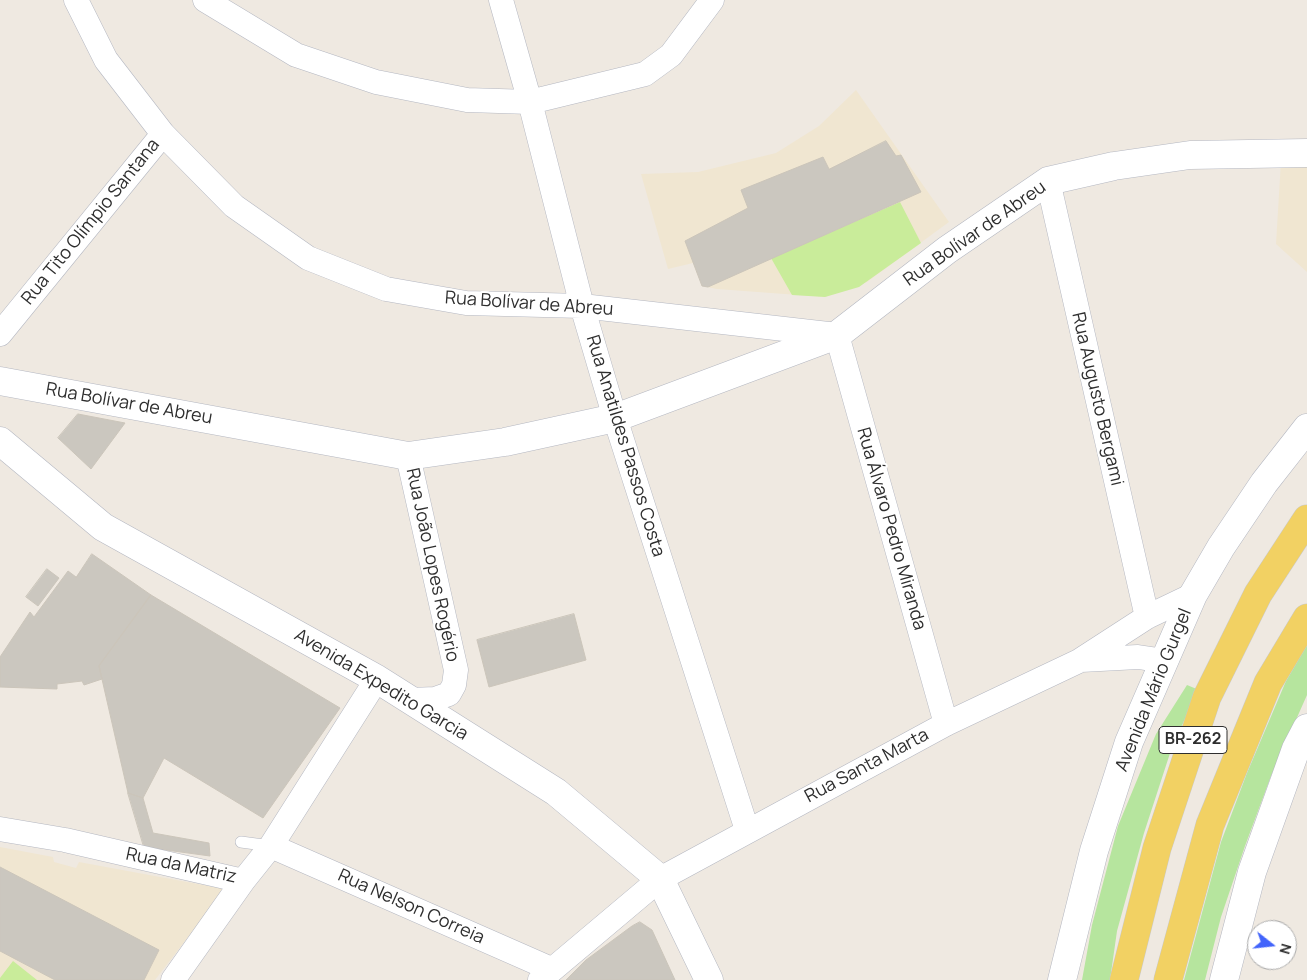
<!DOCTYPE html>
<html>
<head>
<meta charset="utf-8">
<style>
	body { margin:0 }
	#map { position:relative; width:1307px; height:980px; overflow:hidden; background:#efe9e1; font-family:Manrope,sans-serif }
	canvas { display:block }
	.north { position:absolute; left:1247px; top:920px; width:50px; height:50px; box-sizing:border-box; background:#fff; border:1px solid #ababab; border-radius:50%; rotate:106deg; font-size:14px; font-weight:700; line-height:20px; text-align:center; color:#2e2e2e }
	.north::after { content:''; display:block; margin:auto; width:18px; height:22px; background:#4264fb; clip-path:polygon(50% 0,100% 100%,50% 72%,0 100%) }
</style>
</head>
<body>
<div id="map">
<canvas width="1307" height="980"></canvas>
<div class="north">N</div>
</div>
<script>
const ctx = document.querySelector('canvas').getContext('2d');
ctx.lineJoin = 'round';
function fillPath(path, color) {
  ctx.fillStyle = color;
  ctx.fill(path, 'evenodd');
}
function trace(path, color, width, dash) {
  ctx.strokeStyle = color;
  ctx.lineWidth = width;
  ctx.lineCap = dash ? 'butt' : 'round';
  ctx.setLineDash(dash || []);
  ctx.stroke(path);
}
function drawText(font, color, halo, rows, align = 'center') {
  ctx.font = font + ' Manrope,sans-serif';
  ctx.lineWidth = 4;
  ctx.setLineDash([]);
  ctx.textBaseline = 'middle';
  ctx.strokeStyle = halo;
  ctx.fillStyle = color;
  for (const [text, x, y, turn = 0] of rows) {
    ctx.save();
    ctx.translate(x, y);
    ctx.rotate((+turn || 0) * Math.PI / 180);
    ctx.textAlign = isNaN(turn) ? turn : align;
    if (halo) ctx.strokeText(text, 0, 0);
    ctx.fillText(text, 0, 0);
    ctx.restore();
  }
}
fillPath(new Path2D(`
	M856 90 949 222 867 282 825 297 717 289 702 286 693 263 668 269 641 174 698 172 776 153 819 126Z
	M1307 160V272L1276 244 1281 161Z
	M0 847 53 857 54 862 76 868 79 862 225 889 155 980H0Z`), '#f0e6d1');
fillPath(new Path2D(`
	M1307 645V695L1271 776 1245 846 1221 917 1205 980H1184L1221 842 1247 773 1286 681Z
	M1187 685 1199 690 1173 744 1144 833 1117 931 1110 980H1082L1092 925 1118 826 1156 734Z`), '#b6e59e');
fillPath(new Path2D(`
	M900 202 921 243 859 287 825 297 792 295 771 258Z
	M13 961 37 980H0V978Z`), '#c9ec9a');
const building = new Path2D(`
	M886 141 896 156 901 155 921 192 708 287 702 286 685 241 748 208 741 190 823 157 829 169Z
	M78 414 125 423 91 469 58 438Z
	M92 554 151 595 99 666 102 679 84 685 82 681 57 684V689L0 687V657L30 612 34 617 68 571 76 577Z
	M47 569 59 578 38 606 26 597Z
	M151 595 340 708 263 818 164 758 143 798 128 793 99 666Z
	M574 614 586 660 489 687 477 640Z
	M128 793 143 798 153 833 209 843 210 856 144 847Z
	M0 867 159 950 144 980H55L0 951Z
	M640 922 652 930 675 980H566L586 960 632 926Z`);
fillPath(building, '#cbc7bf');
trace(building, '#cbc5ba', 1);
const service = new Path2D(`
	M241 842 271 846`);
const minor = new Path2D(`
	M76 0 106 60 163 134 234 206 308 258 386 289 466 303 582 306 837 335 946 724
	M205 0 296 55 376 82 467 100 530 102 645 74 671 55 712 0
	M501 0 530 102 582 306 615 418 747 830
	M1048 181 1147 617
	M0 334 163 134
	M408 456 456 670 454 685 449 694 435 699 411 700
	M1081 660 1138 657 1165 661
	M0 829 65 840 243 881 271 846 377 679
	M271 846 551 969
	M173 980 243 881
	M540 980 660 879 946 724 1079 661 1147 617 1193 595`);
const secondary = new Path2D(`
	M0 381 408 456 505 442 615 418 837 335 947 250 1048 181 1114 166 1190 155 1307 153
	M0 441 103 527 377 679 556 792 660 879 709 980
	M1062 980 1094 851 1129 742 1193 595 1221 547 1264 483 1307 428
	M1224 980 1252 872 1296 749 1307 728`);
const primary = new Path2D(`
	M1124 980 1157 848 1207 697 1258 594 1307 519
	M1168 980 1210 825 1268 683 1307 618`);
trace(service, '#b4b7c1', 12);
trace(minor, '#b4b7c1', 25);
trace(secondary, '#b4b7c1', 29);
trace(primary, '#c9c9c9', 29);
trace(service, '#fff', 11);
trace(minor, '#fff', 24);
trace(secondary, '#fff', 28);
trace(primary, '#f2d163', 28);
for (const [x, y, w] of [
	[1193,740,68]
]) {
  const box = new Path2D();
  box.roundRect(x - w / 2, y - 13.5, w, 27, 4);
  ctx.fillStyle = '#fff';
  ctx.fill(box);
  trace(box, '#2e2e2e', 1);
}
drawText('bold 16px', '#2e2e2e', null, [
	["BR-262",1193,740]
]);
drawText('18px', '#2e2e2e', '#fff', [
	["Rua Tito Olímpio Santana",91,222,-51],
	["Rua Bolívar de Abreu",975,234,-35],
	["Rua Bolívar de Abreu",529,304,4],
	["Rua Augusto Bergami",1097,399,77],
	["Rua Bolívar de Abreu",129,404,10],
	["Rua Anatildes Passos Costa",625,446,73],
	["Rua Álvaro Pedro Miranda",891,529,74],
	["Rua João Lopes Rogério",432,565,78],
	["Avenida Expedito Garcia",381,685,31],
	["Avenida Mário Gurgel",1154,690,-68],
	["Rua Santa Marta",867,766,-28],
	["Rua da Matriz",181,866,12],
	["Rua Nelson Correia",411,907,24]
]);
</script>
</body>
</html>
